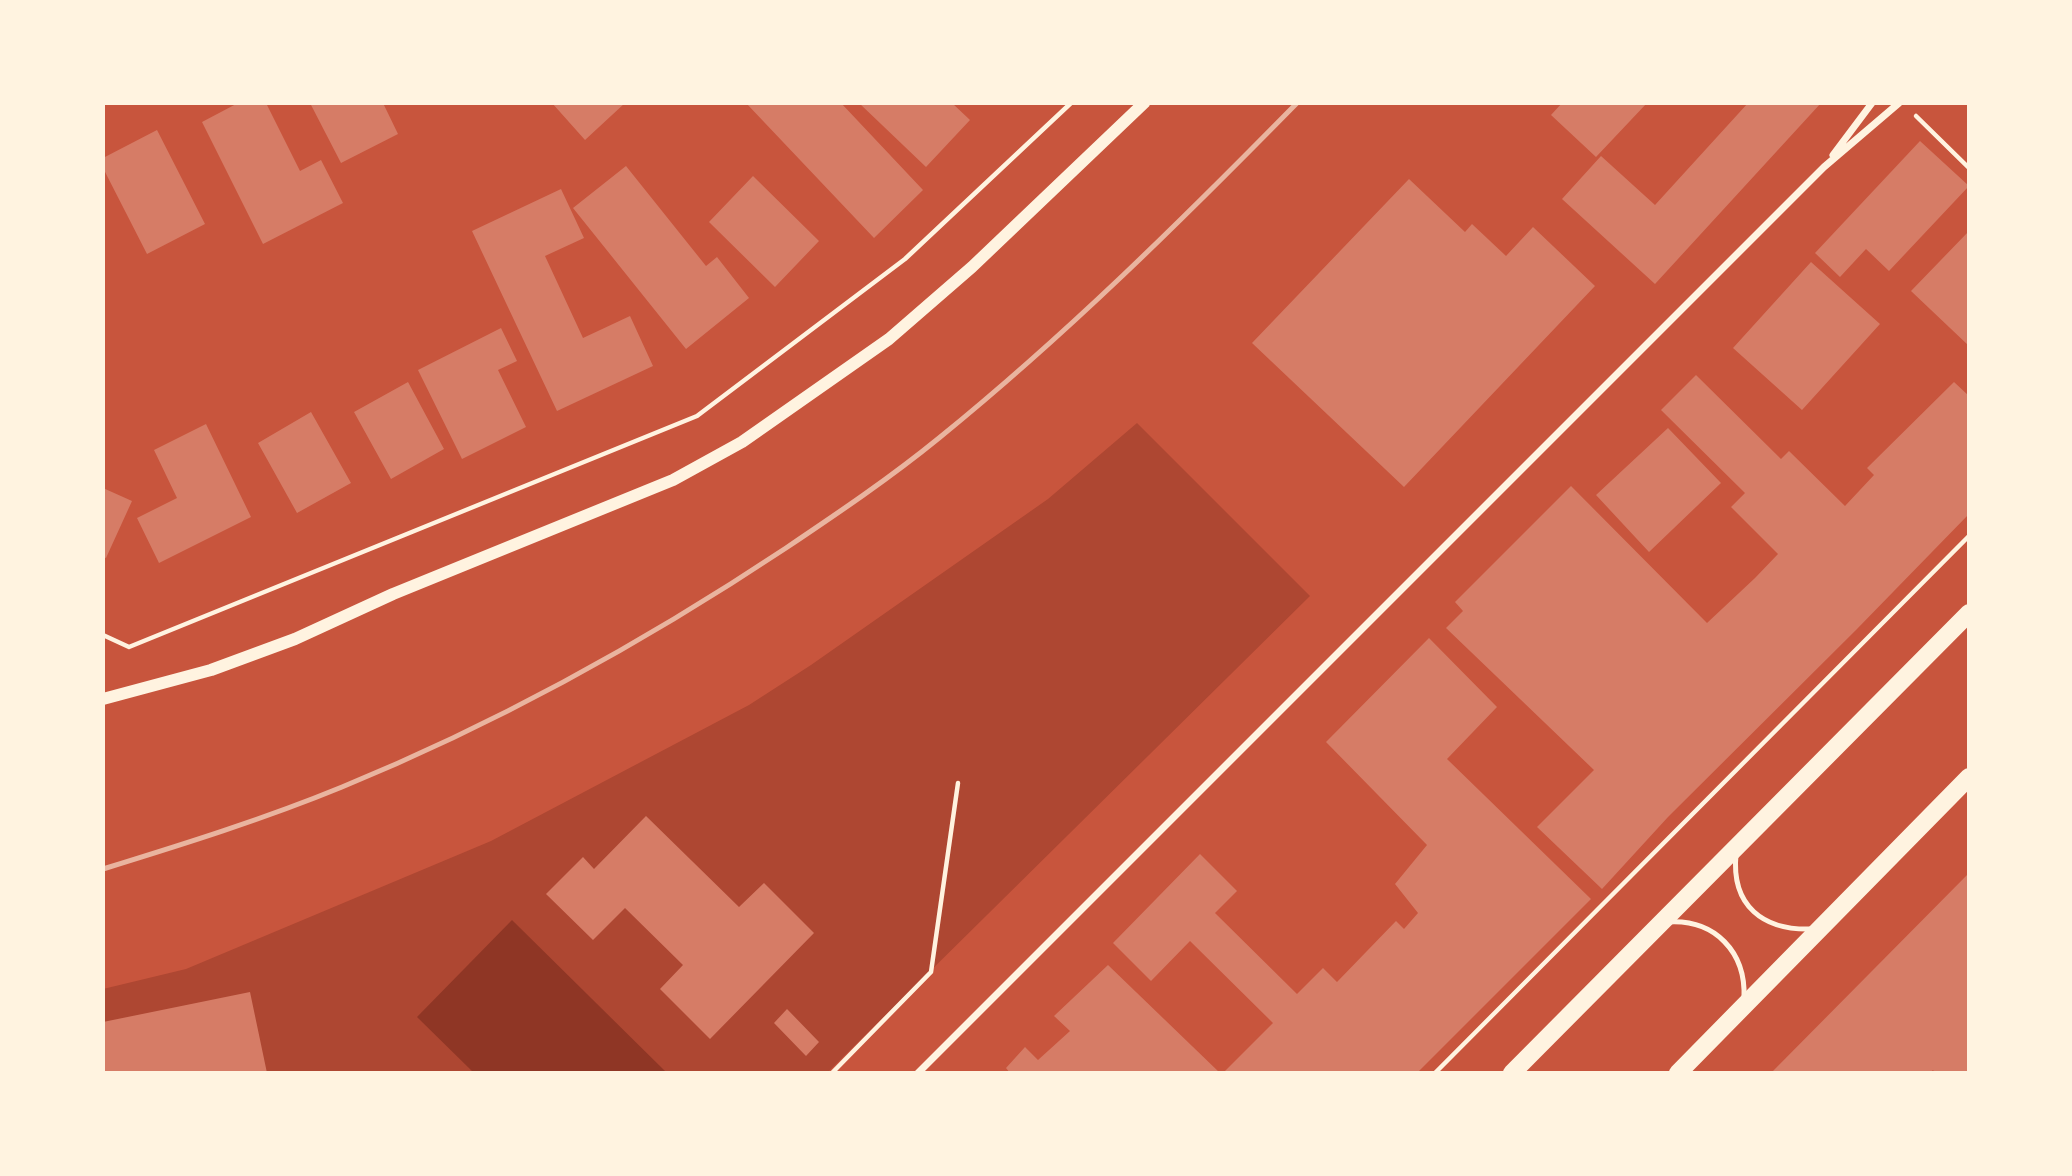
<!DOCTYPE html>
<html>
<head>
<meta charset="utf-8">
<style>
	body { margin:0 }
	#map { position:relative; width:2072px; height:1176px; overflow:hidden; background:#c8553d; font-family:Figtree,sans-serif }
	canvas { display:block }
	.frame { position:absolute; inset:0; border:105px solid #fff3e0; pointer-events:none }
</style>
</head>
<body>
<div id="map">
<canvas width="2072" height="1176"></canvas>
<div class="frame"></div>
</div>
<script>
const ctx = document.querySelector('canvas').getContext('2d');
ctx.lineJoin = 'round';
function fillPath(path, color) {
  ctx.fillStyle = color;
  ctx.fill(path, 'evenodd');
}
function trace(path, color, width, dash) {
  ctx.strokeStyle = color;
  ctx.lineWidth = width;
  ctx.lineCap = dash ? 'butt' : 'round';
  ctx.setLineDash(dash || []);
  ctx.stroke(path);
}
fillPath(new Path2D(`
	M1137 423 1310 596 827 1073H103V989L186 969 491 841 749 705 811 665 1048 499Z`), '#ae4732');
fillPath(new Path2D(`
	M512 920 667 1073H474L417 1017Z`), '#8f3625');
fillPath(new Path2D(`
	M238 103H266L300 171 321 160 343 203 263 244 202 122Z
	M310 103H383L398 134 341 163Z
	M552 103H625L585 140Z
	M746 103H841L923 190 874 238Z
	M859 103H952L970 120 926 167Z
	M1562 103H1647L1596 157 1551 115Z
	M1748 103H1821L1655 284 1562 199 1601 156 1655 205Z
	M157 130 205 224 147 254 103 168V158Z
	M1920 141 1969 186 1889 271 1866 249 1840 277 1815 253Z
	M626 166 706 266 717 257 749 298 686 349 573 208Z
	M753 176 819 241 775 287 709 222Z
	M1409 179 1465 232 1472 224 1506 256 1533 227 1595 286 1404 487 1252 343Z
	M561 189 584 238 545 256 583 338 630 316 653 366 557 411 472 231Z
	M1969 231V346L1911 291Z
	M1811 262 1880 324 1802 410 1733 348Z
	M501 328 517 361 498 370 526 427 462 459 418 370Z
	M1696 375 1781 459 1789 451 1845 506 1874 475 1867 468 1954 382 1969 396V514L1856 630 1668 817 1602 889 1537 827 1594 770 1446 628 1463 611 1455 602 1571 486 1707 623 1755 578 1778 554 1731 507 1745 493 1661 410Z
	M408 382 444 449 391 479 354 412Z
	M311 412 351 483 297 513 258 443Z
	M206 424 251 517 159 563 137 518 177 498 154 450Z
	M1668 428 1721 483 1649 552 1596 495Z
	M103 488 132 501 106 558 103 557Z
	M1429 638 1497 707 1447 759 1591 899 1417 1073H1223L1273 1023 1190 941 1151 981 1113 943 1200 854 1237 891 1215 913 1297 994 1323 968 1337 982 1396 921 1404 929 1418 913 1395 884 1427 845 1326 742Z
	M646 816 739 907 764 883 814 933 710 1039 660 989 683 965 625 908 593 940 546 894 583 857 594 869Z
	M1969 873V1073H1935L1933 1070 1930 1073H1771Z
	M1108 965 1220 1073H1010L1006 1068 1025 1047 1038 1060 1070 1031 1054 1016Z
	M250 992 267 1073H103V1022Z
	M787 1009 819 1042 806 1056 774 1023Z`), '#d67c66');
trace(new Path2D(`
	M1916 116 1969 168
	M103 635 129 647 697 416 905 259 1071 103
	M832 1073 931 972 958 783
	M1435 1073 1969 536`), '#fff3e0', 4.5);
trace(new Path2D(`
	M1736 854C1731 906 1763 931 1813 929
	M1668 922C1715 919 1746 952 1744 998`), '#fff3e0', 5);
trace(new Path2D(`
	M1833 155 1872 103
	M918 1073 1824 167 1899 103`), '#fff3e0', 7);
trace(new Path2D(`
	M103 699 211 670 295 639 393 594 673 480 742 442 889 339 972 267 1144 103`), '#fff3e0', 12);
trace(new Path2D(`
	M1512 1073 1969 613
	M1678 1073 1969 777`), '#fff3e0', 18);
trace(new Path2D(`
	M103 869C184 844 264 819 342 787 498 723 646 641 786 548 838 513 890 478 939 438 1066 335 1182 220 1297 103`), '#e9b49f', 5);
</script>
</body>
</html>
